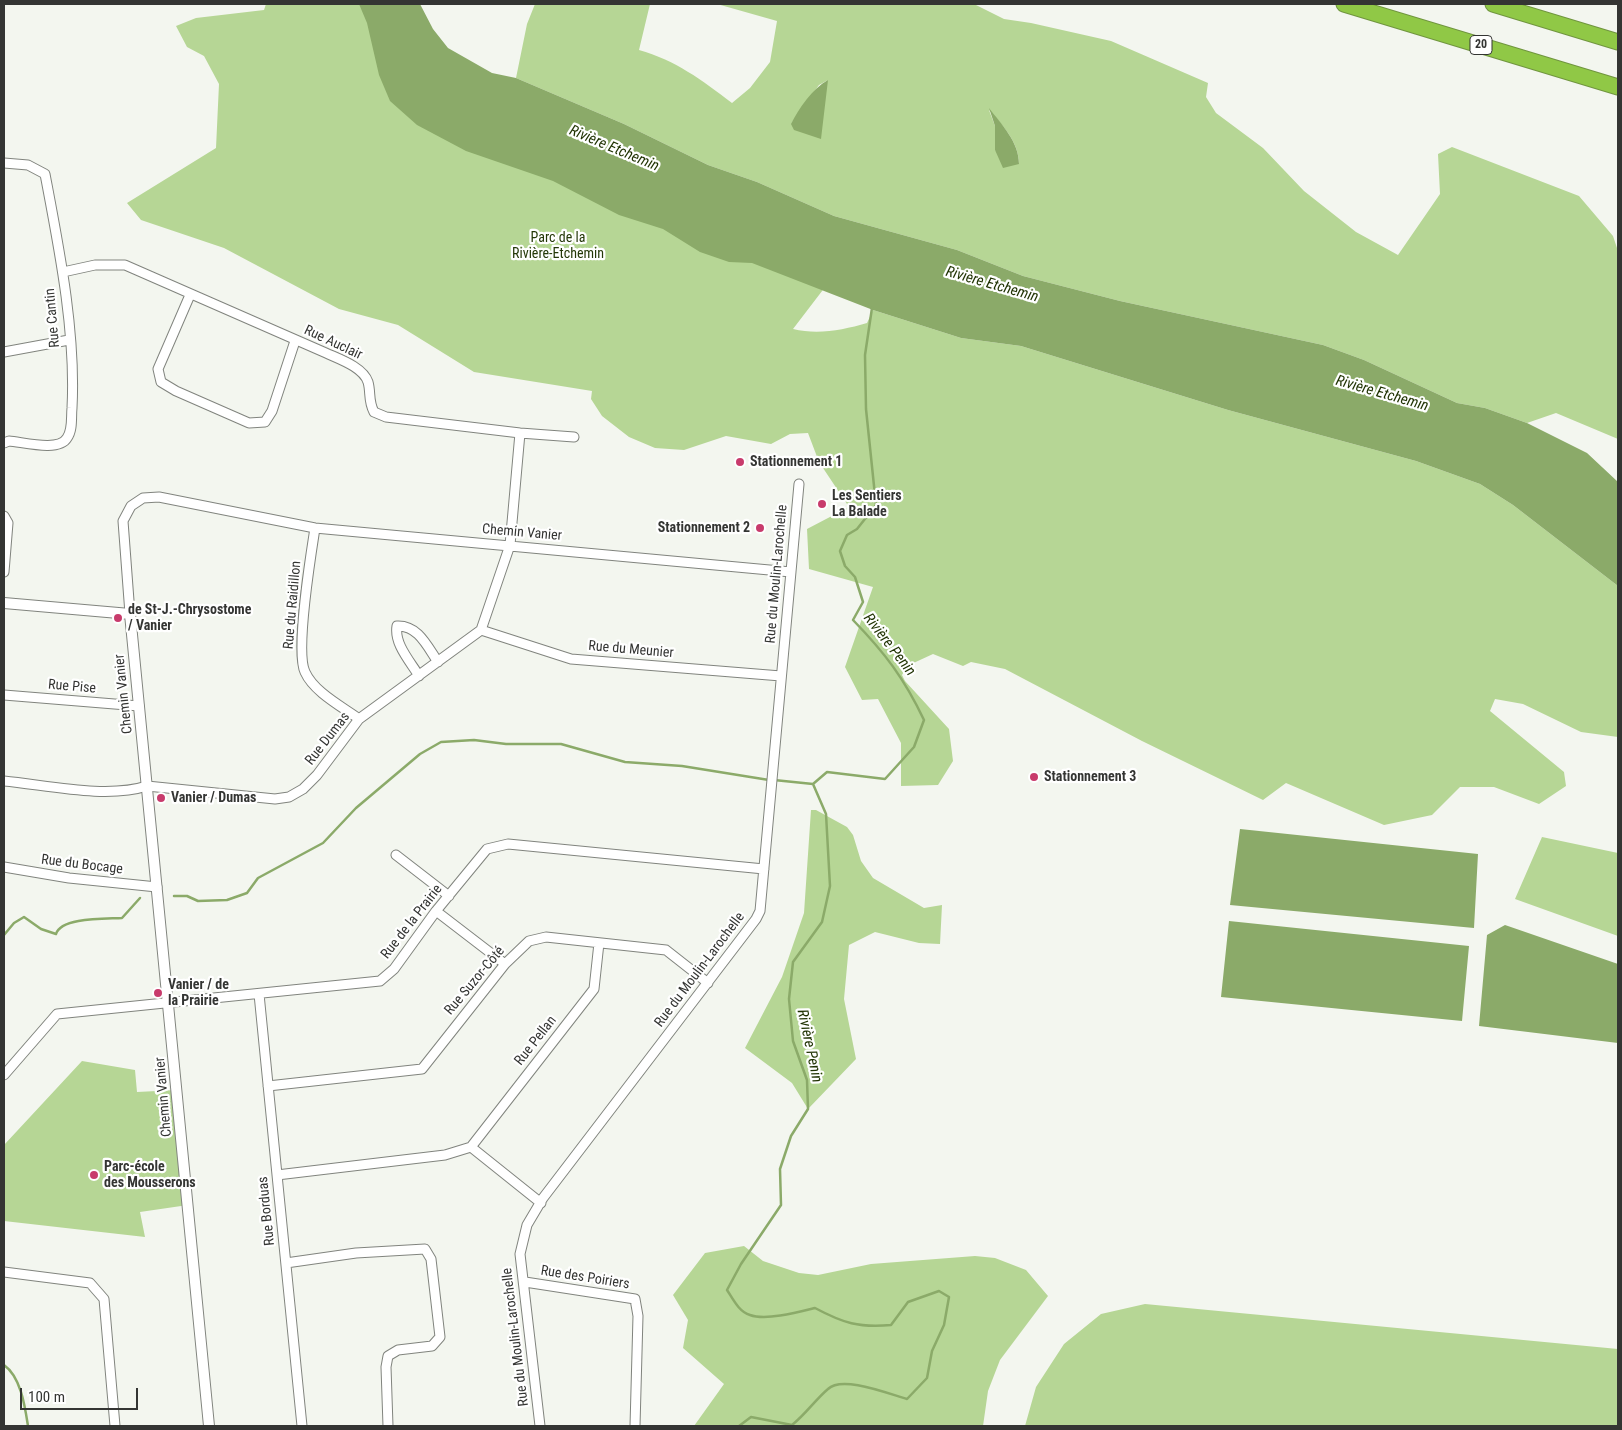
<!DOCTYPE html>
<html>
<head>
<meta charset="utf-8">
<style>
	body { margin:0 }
	#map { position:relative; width:1622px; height:1430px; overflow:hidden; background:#f3f6ef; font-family:"Roboto Condensed",sans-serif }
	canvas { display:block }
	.frame { position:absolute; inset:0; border:5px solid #343533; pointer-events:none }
	.scale { position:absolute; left:20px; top:1388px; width:118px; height:22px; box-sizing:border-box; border:2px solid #343533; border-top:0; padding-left:6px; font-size:15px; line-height:18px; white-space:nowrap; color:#343533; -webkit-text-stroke:4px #fff; paint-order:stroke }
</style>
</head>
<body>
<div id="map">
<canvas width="1622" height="1430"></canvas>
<div class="frame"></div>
<div class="scale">100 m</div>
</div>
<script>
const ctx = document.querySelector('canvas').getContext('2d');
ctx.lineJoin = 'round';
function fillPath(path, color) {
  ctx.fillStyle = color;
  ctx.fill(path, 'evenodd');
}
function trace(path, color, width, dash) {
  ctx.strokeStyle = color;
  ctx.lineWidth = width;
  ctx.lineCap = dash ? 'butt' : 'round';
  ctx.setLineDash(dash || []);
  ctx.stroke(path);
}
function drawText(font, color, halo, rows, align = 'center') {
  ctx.font = font + ' "Roboto Condensed",sans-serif';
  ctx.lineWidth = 4.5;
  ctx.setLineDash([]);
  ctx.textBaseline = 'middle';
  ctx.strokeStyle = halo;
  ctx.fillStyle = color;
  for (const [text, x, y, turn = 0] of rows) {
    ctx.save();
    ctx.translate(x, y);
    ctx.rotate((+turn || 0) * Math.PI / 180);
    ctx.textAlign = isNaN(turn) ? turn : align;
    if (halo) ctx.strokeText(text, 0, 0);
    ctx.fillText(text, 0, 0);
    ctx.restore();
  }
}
fillPath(new Path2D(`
	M266 4H390L470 105 845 261 793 329C818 335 843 330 867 323L873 310 961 338 1021 346 1228 410 1416 461 1480 484 1513 505 1618 586V737L1581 732 1523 704 1495 699 1490 711 1564 772 1566 786 1539 804 1494 787H1460L1432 815 1384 825 1286 783 1263 800 1142 741 1005 669 971 662 963 666 933 654 907 666 902 675 905 681 949 729 953 761 938 785 901 786V743L878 699 862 700 845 667 873 587 809 569 807 529 849 507 819 462 808 433 790 434 771 444 726 436 684 450 655 448 629 437 602 416 591 399 592 391 474 372 398 325 339 309 224 248 141 220 127 203 216 148 219 84 204 56 187 47 176 26 196 18 264 10Z
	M535 4H650L639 50C675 60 702 80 732 103L750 88 770 62 777 21 717 4H974L1004 19 1031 23 1111 41 1208 83 1206 97 1216 113 1263 148 1304 191 1356 232 1398 255 1440 194 1438 154 1452 147 1579 196 1613 236 1618 251V439L1556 413 1527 423 1485 408 1457 403 1364 360 1323 345 1120 301 1023 276 957 250 834 216 757 182 708 165 624 124 516 78 527 24ZM828 80 791 124 819 85ZM989 110C1003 126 1019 142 1019 164L995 150V126Z
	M811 810H816L847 827 853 835 861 861 873 878 924 908 942 905 940 944 919 943 875 932 849 945 844 999 856 1059 808 1109 792 1083 745 1048 782 977 804 913Z
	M1542 837 1618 853V936L1515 899Z
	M82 1061 135 1070 137 1092 177 1090 188 1205 140 1212 145 1237 4 1221V1145Z
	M744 1246 763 1261 799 1273 818 1275 871 1264 975 1256 995 1258 1026 1270 1048 1296 1000 1360 988 1391 983 1426H694L724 1384 683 1348 688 1320 673 1295 705 1253Z
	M1145 1304 1618 1349V1426H1025L1036 1387 1064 1344 1101 1314Z`), '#b6d695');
fillPath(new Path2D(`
	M359 4H420L433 29 448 48 492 73 516 78 624 124 708 165 757 182 834 216 957 250 1023 276 1120 301 1323 345 1364 360 1457 403 1485 408 1527 423 1587 453 1618 482V586L1513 505 1480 484 1416 461 1228 410 1021 346 961 338 873 310 752 263 729 262 700 252 663 229 619 215 553 181 466 151 417 125 390 101 379 75 367 23Z
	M828 80 821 139 794 130 791 124C799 108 812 89 828 80Z
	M989 108C1002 125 1019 142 1019 164L1003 168 995 150V126Z
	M1240 829 1478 854 1474 928 1230 905Z
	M1229 921 1469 946 1462 1021 1221 997Z
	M1505 925 1618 964V1043L1479 1026 1487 935Z`), '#8baa69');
trace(new Path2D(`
	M774 780 813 784
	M174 896H187L198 901 227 900 247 893 258 878 323 843 356 808 420 754 441 742 474 740 506 744H561L625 762 682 766 769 780
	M4 935 14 923 24 917 41 929 56 934C61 917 106 919 122 918L140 898
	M4 1365C21 1377 25 1407 28 1426
	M739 1426 751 1417 792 1425C806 1414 815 1400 828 1389 842 1375 889 1394 907 1399L927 1378 932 1351 944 1325 949 1297 939 1291 908 1302 891 1325C859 1328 843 1323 815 1308 799 1312 766 1321 750 1315 739 1312 733 1299 727 1290L741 1264 781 1205 780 1169 791 1136 808 1109 807 1080 793 1041 789 999 793 962 822 922 830 886 826 814 813 784 827 772 885 779 914 747 924 720C904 678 885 653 853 620L863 602 855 577 845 566 840 551 847 535 857 529 876 505 866 409 865 355 872 308`), '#8baa69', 2.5);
const minor = new Path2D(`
	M4 163 28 165 45 174C59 248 76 332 72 408 71 417 73 430 67 438 59 452 23 442 9 441L4 443
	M63 272 95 265H125L326 353C339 359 363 367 368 382 371 392 368 401 374 412L386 417 520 433 574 437
	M190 295 158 369 161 382 176 391 249 423 265 422 272 411 295 341
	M4 352 69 340
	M4 516 8 523 4 572
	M315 528C311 554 295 651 305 672 314 692 341 706 359 719
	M130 614 123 521 131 506 143 498 159 497 315 528 791 572
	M481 630 571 659 781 676
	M419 676C410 661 394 644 397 626 418 625 427 646 438 662
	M4 695 139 706
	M4 781C47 785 106 799 147 786L275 799 289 797 303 789 317 775 359 719 481 630 510 545 520 433
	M396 855 449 896
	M4 867 69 878 157 887
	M436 911 505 964
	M259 994 302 1426
	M4 1075 57 1014 380 981 394 969 436 911 487 849 508 844 764 869
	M268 1086 422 1069 505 964 529 941 546 937 666 950 708 983
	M471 1147 541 1203
	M277 1175 445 1155 471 1147 594 989 599 943
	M286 1263 356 1253 425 1249 431 1259 440 1337 432 1346 398 1350 388 1356 386 1367 388 1426
	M4 1272 90 1283 104 1299 115 1426
	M525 1282 635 1299 638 1316 635 1426
	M540 1426 520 1254 527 1225 543 1198 756 919 760 911 799 484`);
const tertiary = new Path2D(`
	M4 603 130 614 209 1426`);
const motorway = new Path2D(`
	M1344 4 1618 87
	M1493 4 1618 42`);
trace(minor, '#81847e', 11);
trace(tertiary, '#81847e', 12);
trace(motorway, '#70953f', 17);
trace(minor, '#fff', 9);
trace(tertiary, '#fff', 10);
trace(motorway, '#90c846', 15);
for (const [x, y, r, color] of [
	[740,462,5,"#c83b6c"],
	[822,504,5,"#c83b6c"],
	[760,528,5,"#c83b6c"],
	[118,618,5,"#c83b6c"],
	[1034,777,5,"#c83b6c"],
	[161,798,5,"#c83b6c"],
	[158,993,5,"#c83b6c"],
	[94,1175,5,"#c83b6c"]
]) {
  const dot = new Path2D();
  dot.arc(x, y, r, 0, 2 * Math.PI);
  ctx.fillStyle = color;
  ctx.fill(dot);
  trace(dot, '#fff', 2);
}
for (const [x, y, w] of [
	[1481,45,22]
]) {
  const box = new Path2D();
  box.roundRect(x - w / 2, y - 9.5, w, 19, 4);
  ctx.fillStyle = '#fff';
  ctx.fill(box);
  trace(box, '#343533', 1);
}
drawText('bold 12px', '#343533', null, [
	["20",1481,45]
]);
drawText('14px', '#243808', '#fff', [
	["Parc de la",558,238],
	["Rivière-Etchemin",558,254]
]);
drawText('14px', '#343533', '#fff', [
	["Rue Cantin",53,318,-95],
	["Rue Auclair",333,343,25],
	["Chemin Vanier",522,533,5],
	["Rue du Moulin-Larochelle",777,574,-85],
	["Rue du Raidillon",293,605,-85],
	["Rue du Meunier",631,650,5],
	["Rue Pise",72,687,5],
	["Chemin Vanier",124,694,-96],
	["Rue Dumas",328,739,-52],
	["Rue du Bocage",82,865,7],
	["Rue de la Prairie",412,922,-52],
	["Rue du Moulin-Larochelle",700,970,-53],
	["Rue Suzor-Côté",475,981,-50],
	["Rue Pellan",536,1041,-52],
	["Chemin Vanier",164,1097,-95],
	["Rue Borduas",267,1211,-96],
	["Rue des Poiriers",585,1278,9],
	["Rue du Moulin-Larochelle",516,1337,-97]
]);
drawText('bold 14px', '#343533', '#fff', [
	["Stationnement 1",750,462],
	["Les Sentiers",832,496],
	["La Balade",832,512],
	["Stationnement 2",750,528,"right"],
	["de St-J.-Chrysostome",128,610],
	["/ Vanier",128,626],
	["Stationnement 3",1044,777],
	["Vanier / Dumas",171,798],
	["Vanier / de",168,985],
	["la Prairie",168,1001],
	["Parc-école",104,1167],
	["des Mousserons",104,1183]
], 'left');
drawText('italic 15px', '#1e3101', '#fff', [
	["Rivière Etchemin",614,149,23],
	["Rivière Etchemin",992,285,16],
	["Rivière Etchemin",1382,394,16],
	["Rivière Penin",889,645,52],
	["Rivière Penin",809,1046,78]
]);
</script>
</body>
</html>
